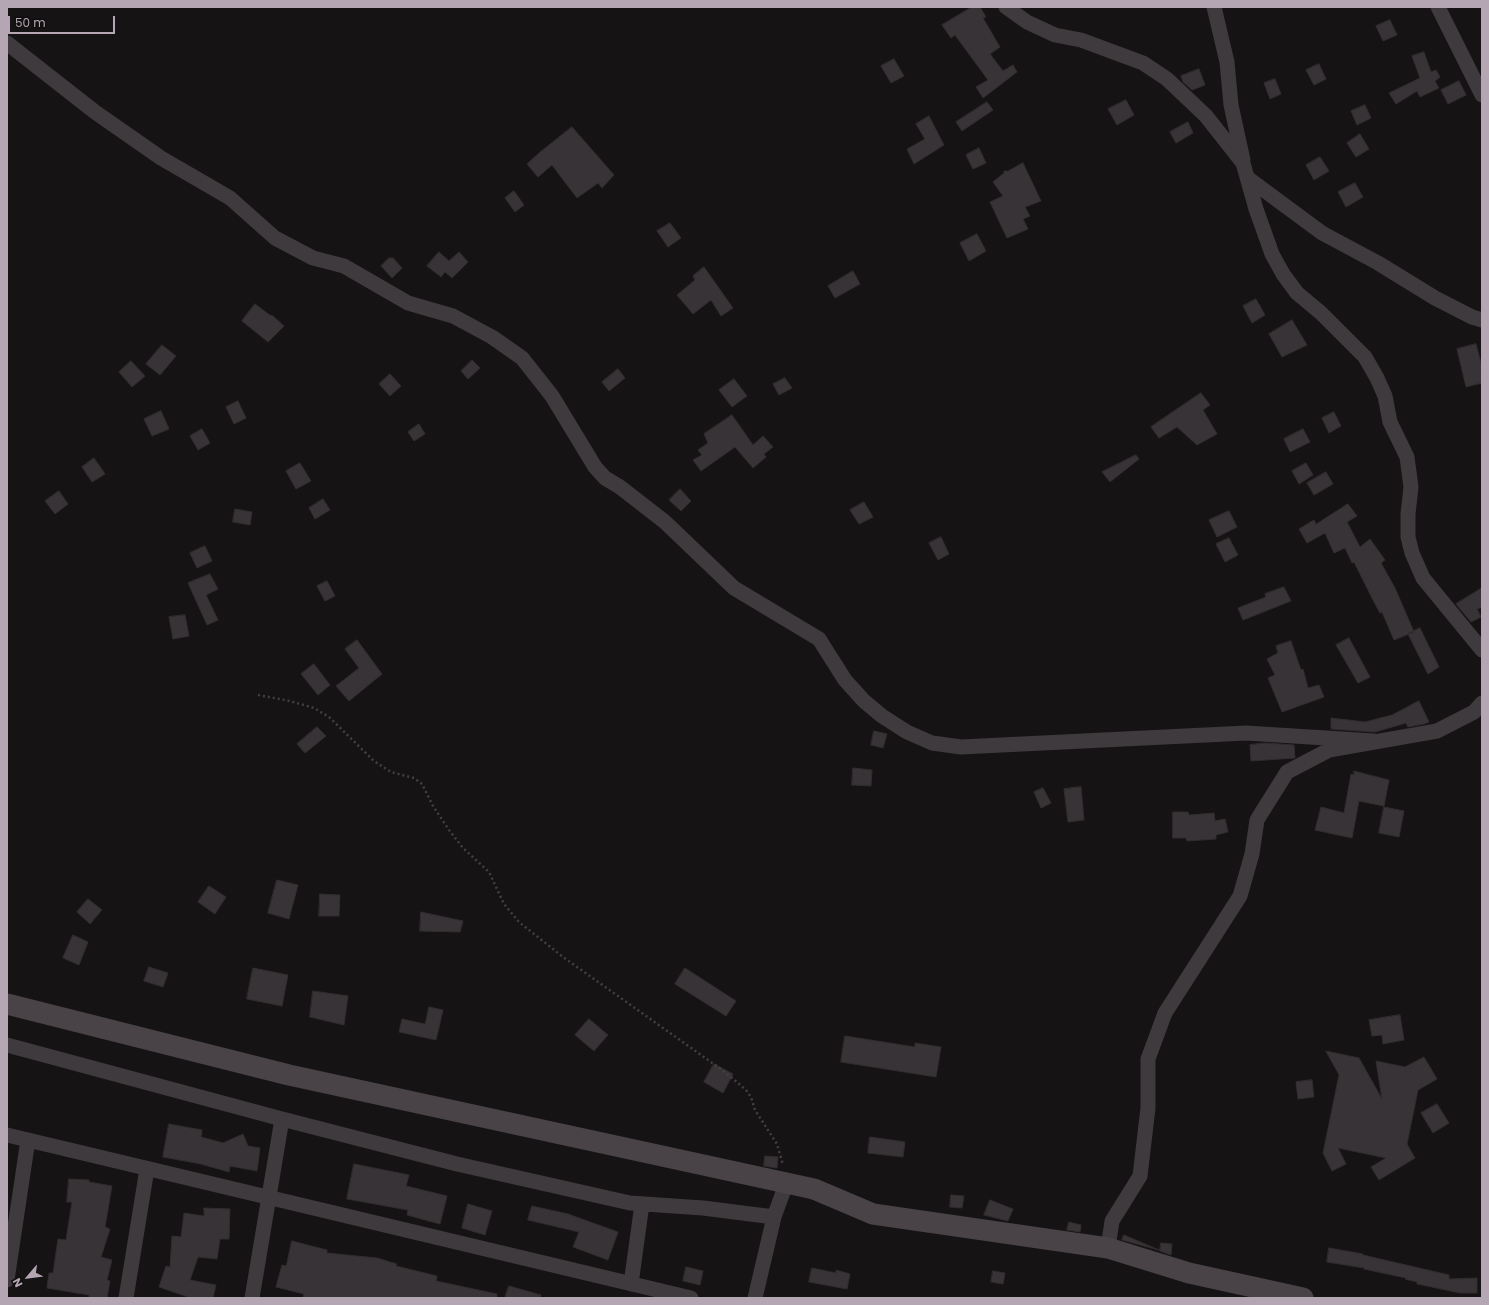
<!DOCTYPE html>
<html>
<head>
<meta charset="utf-8">
<style>
	body { margin:0 }
	#map { position:relative; width:1489px; height:1305px; overflow:hidden; background:#151314; font-family:Poppins,sans-serif }
	canvas { display:block }
	.frame { position:absolute; inset:0; border:8px solid #b4a6b2; pointer-events:none }
	.north { position:absolute; left:8px; top:1257px; width:40px; height:40px; -webkit-text-stroke:3px #100e0f; paint-order:stroke; rotate:242deg; font-size:11px; font-weight:700; line-height:16px; text-align:center; color:#b4a6b2 }
	.north::after { content:''; display:block; margin:auto; width:14px; height:18px; background:#b4a6b2; clip-path:polygon(50% 0,100% 100%,50% 72%,0 100%) }
	.scale { position:absolute; left:8px; top:16px; width:107px; height:18px; box-sizing:border-box; border:2px solid #b4a6b2; border-top:0; padding-left:5px; font-size:12px; line-height:14px; white-space:nowrap; color:#b4a6b2; -webkit-text-stroke:3px #100e0f; paint-order:stroke }
</style>
</head>
<body>
<div id="map">
<canvas width="1489" height="1305"></canvas>
<div class="frame"></div>
<div class="north">N</div>
<div class="scale">50 m</div>
</div>
<script>
const ctx = document.querySelector('canvas').getContext('2d');
ctx.lineJoin = 'round';
function fillPath(path, color) {
  ctx.fillStyle = color;
  ctx.fill(path, 'evenodd');
}
function trace(path, color, width, dash) {
  ctx.strokeStyle = color;
  ctx.lineWidth = width;
  ctx.lineCap = dash ? 'butt' : 'round';
  ctx.setLineDash(dash || []);
  ctx.stroke(path);
}
const building = new Path2D(`
	M972 7H980L986 17 983 18 1000 47 990 54 1003 71 1013 65 1017 72 983 98 976 87 988 80 955 35 951 38 942 25Z
	M1390 20 1397 35 1383 41 1376 26Z
	M1424 52 1431 72 1436 70 1440 77 1435 81 1439 88 1420 97 1417 91 1396 104 1389 93 1420 78 1412 56Z
	M894 59 904 76 891 83 881 66Z
	M1319 64 1326 79 1314 85 1306 70Z
	M1199 69 1205 85 1192 90 1183 82 1181 76Z
	M1275 79 1281 94 1270 99 1264 83Z
	M1459 81 1466 95 1448 104 1441 90Z
	M1126 100 1134 115 1117 125 1108 109Z
	M987 102 993 110 962 131 956 122Z
	M1365 105 1371 118 1357 125 1351 111Z
	M929 116 944 145 914 164 907 149 925 139 916 124Z
	M1188 122 1193 133 1176 143 1170 132Z
	M572 127 614 175 602 188 598 183 577 198 552 165 538 177 527 164 539 153Z
	M1360 134 1369 149 1356 157 1347 143Z
	M979 148 986 163 973 169 966 155Z
	M1320 157 1329 171 1314 180 1306 165Z
	M1023 163 1041 201 1025 207 1030 216 1023 219 1028 229 1007 238 990 202 1003 196 993 182 1004 173V171H1008Z
	M1355 183 1363 197 1346 207 1338 192Z
	M514 191 524 205 515 212 505 198Z
	M670 223 681 238 668 247 657 231Z
	M977 234 986 251 969 261 960 243Z
	M439 252 449 261 459 252 468 262 452 278 445 272 441 277 427 266Z
	M389 258H393L402 268 392 278 381 266Z
	M704 267 733 308 721 316 711 300 693 314 677 295 695 280 693 276Z
	M853 271 860 284 835 298 828 286Z
	M1256 299 1265 315 1252 323 1243 306Z
	M255 304 271 316 272 315 284 326 268 342 242 321Z
	M1292 320 1307 345 1282 357 1269 334Z
	M1476 344 1482 367V383L1466 387 1457 349Z
	M162 345 176 356 160 375 146 364Z
	M472 360 480 368 468 379 461 371Z
	M131 361 145 376 132 387 119 372Z
	M618 369 625 378 609 391 602 382Z
	M390 374 401 386 390 396 379 384Z
	M785 378 792 388 779 395 773 384Z
	M734 379 747 396 732 407 719 390Z
	M1201 393 1210 405 1203 410 1217 434 1197 445 1177 427 1159 438 1151 427Z
	M238 401 246 418 234 424 226 407Z
	M161 411 169 429 152 436 144 419Z
	M1334 412 1341 426 1329 433 1322 418Z
	M732 415 753 445 763 436 773 447 764 454 766 457 753 468 735 447 701 471 693 460 702 455 698 450 708 443 704 434Z
	M419 424 425 434 414 441 408 432Z
	M202 429 210 443 198 450 190 436Z
	M1303 429 1310 442 1290 452 1284 439Z
	M1136 455 1139 459 1110 482 1102 472Z
	M94 458 105 474 92 482 82 467Z
	M300 463 311 481 296 489 286 471Z
	M1306 463 1313 475 1299 484 1292 471Z
	M1326 472 1333 484 1314 495 1307 483Z
	M680 489 691 501 681 511 669 500Z
	M59 491 68 504 55 514 45 501Z
	M323 499 330 510 315 519 309 508Z
	M864 502 873 517 859 524 850 510Z
	M1348 504 1357 516 1347 522 1360 547 1370 539 1385 560 1381 563 1395 588 1414 632 1394 640 1382 612 1380 613 1374 602 1354 562 1352 563 1345 548 1334 553 1325 533 1307 543 1299 529 1314 520 1316 524Z
	M235 509 252 512 250 525 233 522Z
	M1229 511 1237 527 1217 537 1209 520Z
	M941 537 949 554 938 560 929 543Z
	M1229 538 1238 555 1225 562 1216 544Z
	M205 546 212 561 197 568 190 553Z
	M210 574 218 589 206 595 218 620 207 625 188 583Z
	M327 581 335 596 325 601 317 586Z
	M1284 587 1291 601 1243 620 1238 608 1266 597 1265 594Z
	M1482 588V607L1477 609 1481 617 1471 622 1456 604Z
	M185 615 189 636 173 639 169 617Z
	M1420 628 1439 667 1428 674 1408 634Z
	M1349 638 1370 677 1358 683 1336 645Z
	M357 640 382 674 349 701 336 686 359 668 345 649Z
	M1291 641 1301 670 1303 669 1308 688 1319 685 1324 697 1282 712 1268 678 1275 675 1267 659 1278 653 1276 646Z
	M314 664 330 685 318 695 301 674Z
	M1419 701 1429 722 1424 724 1408 727 1406 723 1375 732 1331 729V718L1365 722 1392 715Z
	M317 727 326 736 305 753 297 744Z
	M874 731 887 734 883 748 871 745Z
	M1265 743 1294 745 1295 758 1251 761 1250 745Z
	M853 768 872 770 871 786 852 785Z
	M1354 771 1389 780 1384 806 1359 801 1352 838 1315 830 1321 807 1344 813 1351 774 1354 775Z
	M1081 787 1084 820 1068 822 1064 789Z
	M1043 788 1051 803 1041 808 1034 792Z
	M1384 807 1404 811 1399 837 1379 833Z
	M1173 812H1188L1189 815 1214 813 1215 821 1225 819 1228 832 1216 835V839L1187 841 1186 838H1173Z
	M277 880 298 885 289 919 268 913Z
	M209 886 226 897 215 914 198 902Z
	M320 894 340 895 339 916H319Z
	M88 899 102 910 90 924 77 912Z
	M421 912 463 921 460 932 420 931Z
	M73 935 88 942 79 965 63 958Z
	M149 967 168 973 163 987 144 981Z
	M253 968 288 975 282 1006 247 999Z
	M685 968 736 1001 726 1016 675 984Z
	M313 991 348 996 344 1025 310 1017Z
	M429 1007 443 1010 436 1040 399 1032 402 1019 425 1024Z
	M1400 1015 1404 1040 1383 1044 1382 1035 1372 1036 1369 1020Z
	M589 1019 608 1035 594 1051 575 1035Z
	M845 1036 915 1047V1043L941 1047 936 1077 841 1062Z
	M1326 1051 1359 1058 1382 1099 1376 1061 1405 1067 1424 1057 1437 1079 1418 1090 1407 1144 1415 1158 1379 1180 1371 1167 1386 1158 1338 1148 1346 1164 1332 1171 1323 1153 1339 1075Z
	M714 1064 733 1074 723 1093 704 1082Z
	M1312 1080 1314 1097 1298 1099 1296 1082Z
	M1437 1104 1449 1123 1433 1133 1421 1113Z
	M169 1124 202 1130 201 1137 223 1143 243 1134 248 1146 260 1148 257 1171 230 1166 229 1172 201 1164 163 1157Z
	M870 1137 905 1142 903 1157 868 1153Z
	M765 1156 778 1157 777 1168 764 1166Z
	M354 1164 409 1175 406 1186 447 1196 440 1224 407 1215 408 1210 347 1199Z
	M69 1179 89 1180V1182L112 1186 105 1227 110 1229 101 1257 112 1260 107 1280 110 1281 107 1298H89V1295L47 1288 49 1273H53L58 1239 66 1240 72 1202H67Z
	M951 1195 964 1196 962 1208 950 1207Z
	M990 1200 1013 1209 1008 1221 984 1215Z
	M468 1204 492 1211 485 1235 462 1228Z
	M532 1206 568 1214 618 1232 608 1260 573 1247 579 1232 528 1220Z
	M204 1208 230 1209 229 1239H220L217 1259 198 1257 190 1280 216 1285 213 1298H191L159 1287 166 1266 170 1267 172 1236 181 1237 184 1213 204 1216Z
	M1069 1222 1081 1225 1080 1232 1067 1230Z
	M1124 1235 1159 1250 1122 1240Z
	M292 1241 327 1250V1253L377 1258 397 1264 396 1266 437 1276 436 1281 497 1294V1298H303L304 1294 276 1287 282 1265 286 1266Z
	M1161 1243 1172 1244 1171 1255 1160 1251Z
	M1329 1248 1363 1254V1255L1449 1275V1279L1477 1278V1293H1460L1427 1286 1417 1284V1282L1405 1279 1406 1278 1364 1269V1268L1327 1262Z
	M686 1267 703 1271 700 1285 683 1281Z
	M812 1268 836 1273V1270L850 1274 847 1289 809 1282Z
	M993 1271 1005 1273 1003 1284 991 1282Z
	M509 1286 541 1295 540 1298H505Z`);
fillPath(building, '#373336');
trace(building, '#312d2f', 1);
trace(new Path2D(`
	M258 695 290 701 314 708 329 717 374 761 391 772 414 778 422 784 433 806 449 830 463 848 489 872 504 904 519 922 563 957 725 1072 746 1090 751 1097 755 1110 777 1144 783 1165`), '#453f44', 2.5, [2, 3]);
trace(new Path2D(`
	M1006 7 1027 22 1055 35 1081 40 1143 63 1167 79 1206 116 1243 163 1256 209 1272 254 1283 274 1297 293 1321 313 1365 357 1377 378 1385 396 1390 422 1407 457 1411 487 1408 514V537L1412 553 1423 578 1482 650
	M1214 7 1227 62 1231 105 1243 160
	M1438 7 1482 95
	M7 43 95 112 161 158 230 198 275 238 313 258 344 266 408 303 453 316 492 337 522 358 552 396 595 467 605 478 620 487 665 522 734 588 819 639 845 680 864 701 882 716 907 732 932 743 961 747 1246 733 1374 741
	M1249 179 1322 233 1378 263 1435 298 1472 317 1482 320
	M7 1045 282 1119 457 1164 630 1203 703 1208 774 1217
	M7 1135 691 1298
	M1108 1248 1112 1221 1140 1176 1148 1108V1059L1165 1013 1240 896 1252 854 1257 820 1287 772 1329 750 1437 731 1474 712 1482 703
	M7 1280 28 1140
	M631 1284 642 1204
	M126 1298 147 1169
	M252 1298 282 1119
	M755 1298 774 1217 786 1184`), '#3e3a3d', 15);
trace(new Path2D(`
	M7 1004 289 1075 814 1189 873 1214 1108 1248 1189 1273 1303 1298`), '#494348', 21);
</script>
</body>
</html>
